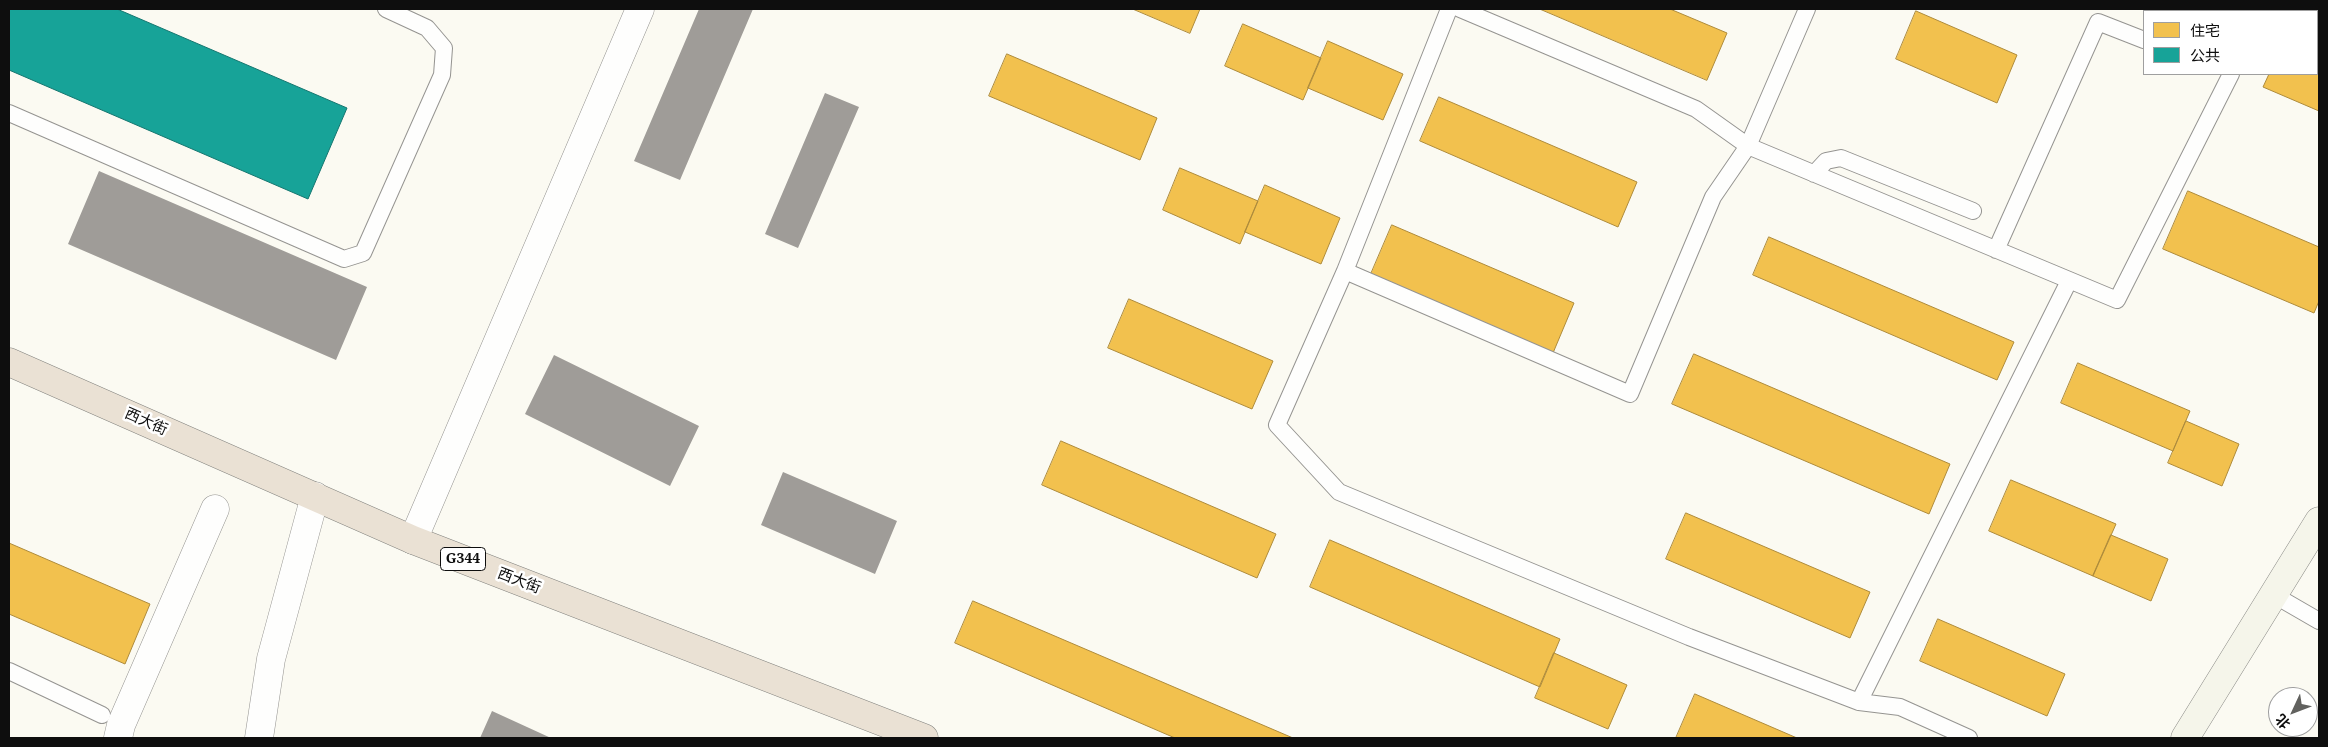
<!DOCTYPE html>
<html>
<head>
<meta charset="utf-8">
<style>
	body { margin:0 }
	#map { position:relative; width:2328px; height:747px; overflow:hidden; background:#fbfaf2; font-family:"Noto Serif","Noto Sans SC",serif }
	canvas { display:block }
	.frame { position:absolute; inset:0; border:10px solid #0e0e0e; pointer-events:none }
	.legend { position:absolute; left:2143px; top:10px; width:175px; height:65px; box-sizing:border-box; background:#fff; border:1px solid #9f9f9f; margin:0; padding:6px 9px; list-style:none; font-size:15px; color:#0e0e0e }
	.legend li { display:flex; align-items:center; gap:10px; height:25px }
	.legend b { width:25px; border:1px solid #9f9f9f }
	.north { position:absolute; left:2268px; top:687px; width:50px; height:50px; box-sizing:border-box; background:#fff; border:1px solid #9f9f9f; border-radius:50%; rotate:227deg; font-size:14px; font-weight:700; line-height:20px; text-align:center; color:#0e0e0e }
	.north::after { content:''; display:block; margin:auto; width:18px; height:22px; background:#61615e; clip-path:polygon(50% 0,100% 100%,50% 72%,0 100%) }
</style>
</head>
<body>
<div id="map">
<canvas width="2328" height="747"></canvas>
<div class="frame"></div>
<ul class="legend">
<li><b style="height:14px;background:#f2c14e"></b>住宅</li>
<li><b style="height:14px;background:#17a398"></b>公共</li>
</ul>
<div class="north">北</div>
</div>
<script>
const ctx = document.querySelector('canvas').getContext('2d');
ctx.lineJoin = 'round';
function fillPath(path, color) {
  ctx.fillStyle = color;
  ctx.fill(path, 'evenodd');
}
function trace(path, color, width, dash) {
  ctx.strokeStyle = color;
  ctx.lineWidth = width;
  ctx.lineCap = dash ? 'butt' : 'round';
  ctx.setLineDash(dash || []);
  ctx.stroke(path);
}
function drawText(font, color, halo, rows, align = 'center') {
  ctx.font = font + ' "Noto Serif","Noto Sans SC",serif';
  ctx.lineWidth = 5;
  ctx.setLineDash([]);
  ctx.textBaseline = 'middle';
  ctx.strokeStyle = halo;
  ctx.fillStyle = color;
  for (const [text, x, y, turn = 0] of rows) {
    ctx.save();
    ctx.translate(x, y);
    ctx.rotate((+turn || 0) * Math.PI / 180);
    ctx.textAlign = isNaN(turn) ? turn : align;
    if (halo) ctx.strokeText(text, 0, 0);
    ctx.fillText(text, 0, 0);
    ctx.restore();
  }
}
const homes = new Path2D(`
	M1133 9H1200L1190 33Z
	M1540 9H1670L1727 33 1707 80Z
	M1916 11 2017 55 1997 103 1896 59Z
	M1243 24 1321 58 1303 100 1225 66Z
	M1328 41 1403 74 1383 120 1308 88Z
	M2317 45 2319 46V111L2263 87 2269 74H2317Z
	M1007 54 1157 118 1140 160 989 96Z
	M1439 97 1637 182 1618 227 1420 141Z
	M1180 168 1258 201 1240 244 1163 210Z
	M1265 185 1340 218 1321 264 1245 232Z
	M2188 191 2319 247V301L2314 313 2163 249Z
	M1392 225 1574 303 1553 353 1371 274Z
	M1769 237 2014 342 1997 380 1753 275Z
	M1129 299 1273 361 1252 409 1108 348Z
	M1694 354 1950 464 1929 514 1672 404Z
	M2078 363 2190 411 2173 451 2061 403Z
	M2186 421 2239 444 2222 486 2168 463Z
	M1061 441 1276 534 1257 578 1042 485Z
	M2011 480 2116 524 2093 576 1989 531Z
	M1686 513 1870 592 1850 638 1666 559Z
	M2111 535 2168 559 2151 601 2093 576Z
	M1330 540 1560 639 1540 687 1310 587Z
	M9 543 150 604 125 664 9 614Z
	M973 601 1293 738H1175L955 643Z
	M1938 619 2065 674 2047 716 1920 661Z
	M1554 653 1627 685 1608 729 1535 698Z
	M1695 694 1797 738H1676Z`);
fillPath(homes, '#f2c14e');
trace(homes, '#ae8b3b', 1);
const public = new Path2D(`
	M9 9H117L347 108 308 199 9 70Z`);
fillPath(public, '#17a398');
trace(public, '#14766f', 1);
fillPath(new Path2D(`
	M699 9H753L680 180 634 161Z
	M825 93 859 107 798 248 765 234Z
	M99 171 367 287 336 360 68 244Z
	M554 355 699 426 670 486 525 414Z
	M783 472 897 521 875 574 761 525Z
	M492 711 551 738H480Z`), '#9f9c98');
const lane = new Path2D(`
	M1460 9 1696 109 1748 146 2117 300 2231 74
	M1807 9 1748 146 1713 197 1630 394 1345 271 1277 425 1339 492 1689 637 1859 702 1900 707 1969 738
	M2258 11 2259 9
	M9 113 344 259 363 253 442 75 444 48 427 28 386 9
	M1814 174 1826 161 1841 158 1973 211
	M1996 250 2098 22 2144 40
	M1345 271 1449 9
	M2274 595 2319 621
	M9 671 102 715
	M1859 702 2069 281`);
const street = new Path2D(`
	M413 540 640 9
	M118 738 121 725 215 509
	M259 738 271 659 315 496`);
const secondary = new Path2D(`
	M2185 738 2319 521`);
const highway = new Path2D(`
	M9 362 413 540 924 738`);
trace(lane, '#959491', 18);
trace(street, '#959491', 29);
trace(secondary, '#8b8b87', 29);
trace(highway, '#82827e', 29);
trace(lane, '#fefefd', 16);
trace(street, '#fefefd', 28);
trace(secondary, '#f5f5ea', 28);
trace(highway, '#eae1d4', 28);
for (const [x, y, w] of [
	[463,559,45]
]) {
  const box = new Path2D();
  box.roundRect(x - w / 2, y - 11.5, w, 23, 4);
  ctx.fillStyle = '#fff';
  ctx.fill(box);
  trace(box, '#0e0e0e', 1);
}
drawText('bold 14px', '#0e0e0e', null, [
	["G344",463,559]
]);
drawText('15px', '#0e0e0e', '#fff', [
	["西大街",146,422,24],
	["西大街",519,581,21]
]);
</script>
</body>
</html>
